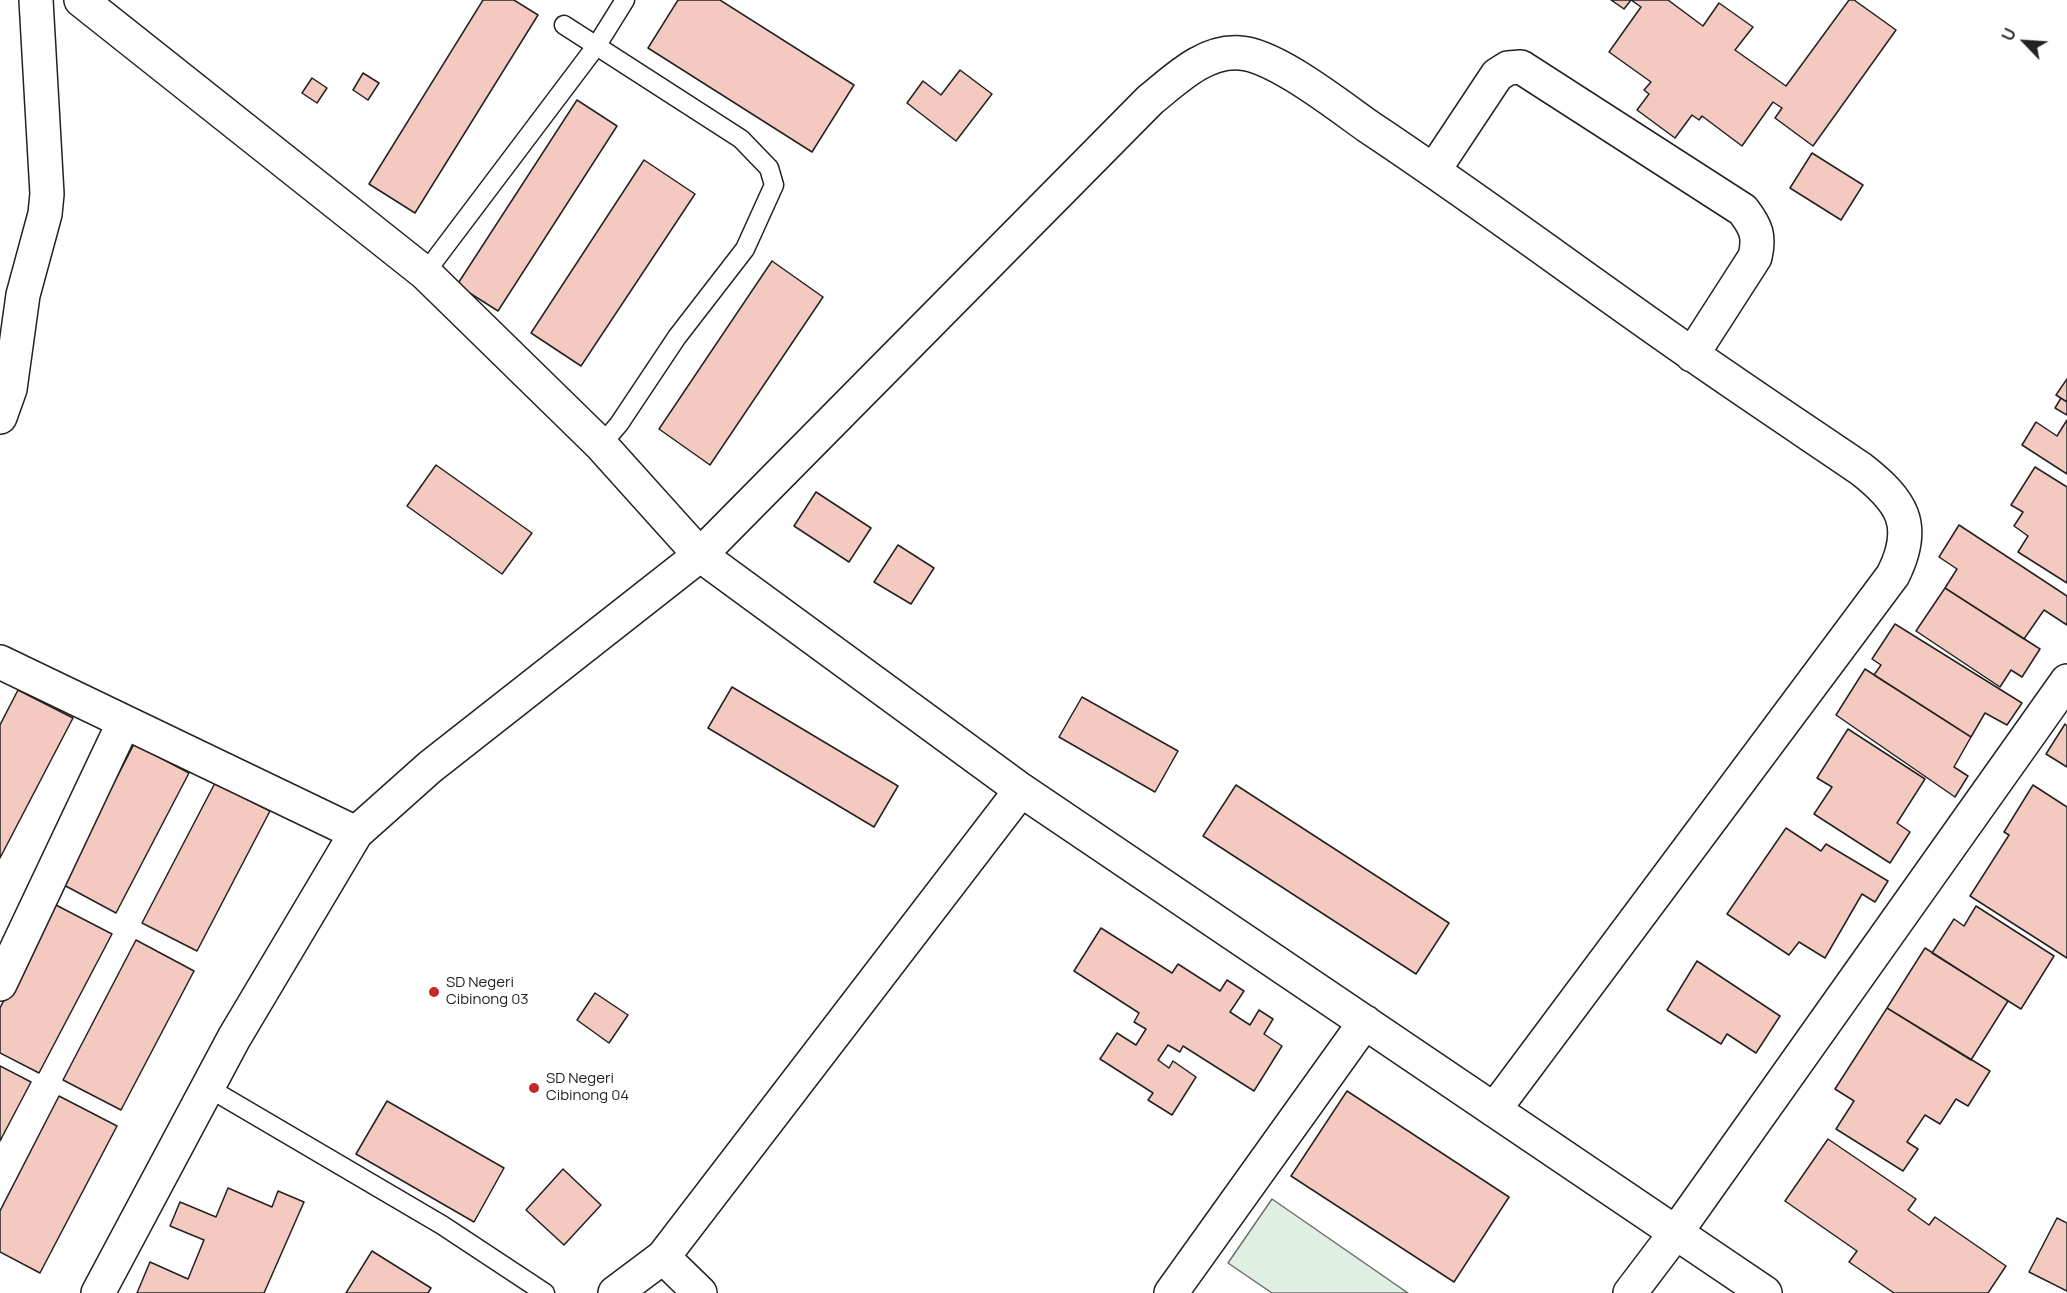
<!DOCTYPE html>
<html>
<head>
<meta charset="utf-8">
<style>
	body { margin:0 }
	#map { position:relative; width:2067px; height:1293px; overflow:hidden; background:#fff; font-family:Manrope,sans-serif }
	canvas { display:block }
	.north { position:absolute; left:1995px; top:12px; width:60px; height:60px; -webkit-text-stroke:4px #fff; paint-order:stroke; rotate:295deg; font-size:16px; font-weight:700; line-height:24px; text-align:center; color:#222 }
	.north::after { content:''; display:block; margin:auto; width:21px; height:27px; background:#222; clip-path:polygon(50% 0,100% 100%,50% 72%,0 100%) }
</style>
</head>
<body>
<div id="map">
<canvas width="2067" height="1293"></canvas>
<div class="north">U</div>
</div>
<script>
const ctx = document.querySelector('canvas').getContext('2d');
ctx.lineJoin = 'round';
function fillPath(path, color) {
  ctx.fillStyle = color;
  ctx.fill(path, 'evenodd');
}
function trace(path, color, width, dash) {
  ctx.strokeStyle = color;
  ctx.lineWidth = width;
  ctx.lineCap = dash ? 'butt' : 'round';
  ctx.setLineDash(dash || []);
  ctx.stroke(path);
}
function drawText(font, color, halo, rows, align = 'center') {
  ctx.font = font + ' Manrope,sans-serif';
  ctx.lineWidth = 4.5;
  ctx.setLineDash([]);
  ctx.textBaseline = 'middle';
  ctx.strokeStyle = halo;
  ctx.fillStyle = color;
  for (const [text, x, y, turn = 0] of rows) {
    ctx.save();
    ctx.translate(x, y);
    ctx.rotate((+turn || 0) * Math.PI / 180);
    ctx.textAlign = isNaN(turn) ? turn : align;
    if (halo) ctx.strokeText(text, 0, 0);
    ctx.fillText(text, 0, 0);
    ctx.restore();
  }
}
const green = new Path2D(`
	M1272 1199 1408 1293H1272L1228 1263Z`);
fillPath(green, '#e0efe3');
trace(green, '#6f6f6f', 1.5);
const building = new Path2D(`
	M483 0H514L538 15 415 213 369 184Z
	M678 0H720L854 85 812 152 648 48Z
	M1611 0H1668L1703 26 1719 3 1753 27 1735 50 1786 86 1849 0H1854L1896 30 1813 146 1775 118 1782 108 1773 102 1742 146 1702 116 1699 120 1692 115 1675 138 1637 110 1649 94 1644 90 1651 82 1609 52 1641 7 1631 0 1624 9Z
	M960 70 992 94 956 141 907 103 923 81 941 95Z
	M363 73 379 83 368 100 353 90Z
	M312 78 327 88 317 103 302 93Z
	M577 100 617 126 498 311 457 285Z
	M1812 153 1863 185 1841 220 1790 188Z
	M644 160 695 194 581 366 531 333Z
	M772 261 823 297 710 465 659 429Z
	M2067 379V402L2056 395Z
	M2061 398 2067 402V415L2055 408Z
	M2067 420V474L2022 445 2036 422 2057 436Z
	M436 465 532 533 502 574 407 506Z
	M2035 467 2067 487V583L2018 552 2028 536 2014 526 2023 512 2011 505Z
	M816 492 871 528 849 562 794 526Z
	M1959 525 2067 596V625L2044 610 2024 639 1945 588 1957 569 1939 557Z
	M898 545 934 568 911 604 874 582Z
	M1945 588 2040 649 2022 677 2011 670 2000 687 1916 631Z
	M1895 624 2022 703 2007 725 1985 713 1971 737 1874 675 1881 665 1872 659Z
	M1865 669 1971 737 1954 767 1968 776 1955 797 1836 715Z
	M732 687 898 786 874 827 708 728Z
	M18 690 73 718 0 858V725Z
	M1082 697 1178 751 1155 792 1059 737Z
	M2065 724 2067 726V767L2046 754Z
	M1848 729 1925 779 1897 823 1910 832 1890 863 1814 814 1832 787 1817 778Z
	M134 744 189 773 116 913 62 884Z
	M215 783 270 811 197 951 142 923Z
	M1236 785 1449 923 1416 974 1203 836Z
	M2033 785 2067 807V958L1970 896 2009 835 2004 832Z
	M1786 828 1821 851 1826 844 1888 881 1875 902 1862 894 1825 958 1799 942 1789 955 1727 914Z
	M54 904 112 934 39 1073 0 1053V1008Z
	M1976 906 2054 956 2021 1009 1932 953 1954 919 1964 926Z
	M1101 928 1172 973 1178 964 1220 991 1227 980 1244 991 1230 1012 1250 1025 1259 1010 1273 1019 1264 1034 1282 1046 1254 1091 1183 1046 1180 1052 1168 1045 1158 1060 1169 1068 1173 1061 1196 1077 1172 1115 1148 1100 1153 1093 1100 1059 1117 1033 1136 1045 1146 1029 1134 1022 1139 1013 1074 971Z
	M136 940 194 971 121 1110 63 1080Z
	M1925 948 2008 1001 1971 1060 1887 1008Z
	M1697 961 1780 1016 1756 1053 1727 1034 1721 1044 1667 1010Z
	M595 993 628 1015 609 1043 577 1020Z
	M1887 1008 1990 1071 1968 1106 1956 1099 1940 1124 1925 1115 1907 1142 1918 1149 1903 1171 1836 1129 1854 1101 1835 1089Z
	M0 1066 31 1082 0 1141Z
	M1347 1091 1509 1197 1454 1282 1291 1176Z
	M59 1096 117 1126 40 1273 0 1252V1211Z
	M387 1101 504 1168 474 1222 356 1154Z
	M1828 1139 1916 1199 1908 1210 1929 1225 1935 1217 2006 1266 1988 1293H1894L1849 1262 1857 1251 1785 1201Z
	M563 1169 601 1205 564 1245 526 1210Z
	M228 1188 272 1207 278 1191 304 1202 264 1293H137L150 1262 188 1279 204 1240 170 1226 180 1202 216 1217Z
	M2057 1218 2067 1223V1291L2029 1272Z
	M372 1251 431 1288 428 1293H346Z`);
fillPath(building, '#f3c9c0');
trace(building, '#222', 1.5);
const service = new Path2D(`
	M564 25 741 139 769 168 774 185 745 249 677 337 619 424 601 445
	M425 273 597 45 625 0
	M207 1087 442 1225 545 1293`);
const minor = new Path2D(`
	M81 0 425 273 601 445 700 555 1021 790 1765 1293
	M1434 170 1497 75 1508 68 1521 67 1743 210C1756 227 1760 236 1755 257L1692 355
	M0 417 10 389 23 295 45 214 47 194 36 0
	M0 662 356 833
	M0 984 124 722
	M663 1257 700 1293
	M98 1293 234 1038 356 833 430 767 700 555 1150 100C1176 79 1205 50 1240 53 1275 55 1339 106 1369 127 1479 200 1584 279 1692 354 1748 393 1805 431 1861 469 1902 501 1918 525 1893 575L1494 1110
	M615 1293 663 1257 1021 790
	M1171 1293 1365 1022
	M1630 1293 1677 1231 2067 681`);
trace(service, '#222', 21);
trace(minor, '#222', 36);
trace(service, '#fff', 18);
trace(minor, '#fff', 33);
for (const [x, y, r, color] of [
	[434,992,6,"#c62828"],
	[534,1088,6,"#c62828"]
]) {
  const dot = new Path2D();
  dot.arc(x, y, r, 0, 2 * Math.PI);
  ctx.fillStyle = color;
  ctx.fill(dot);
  trace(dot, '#fff', 2);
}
drawText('15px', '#222', '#fff', [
	["SD Negeri",446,983],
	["Cibinong 03",446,1000],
	["SD Negeri",546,1079],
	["Cibinong 04",546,1096]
], 'left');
</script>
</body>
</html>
